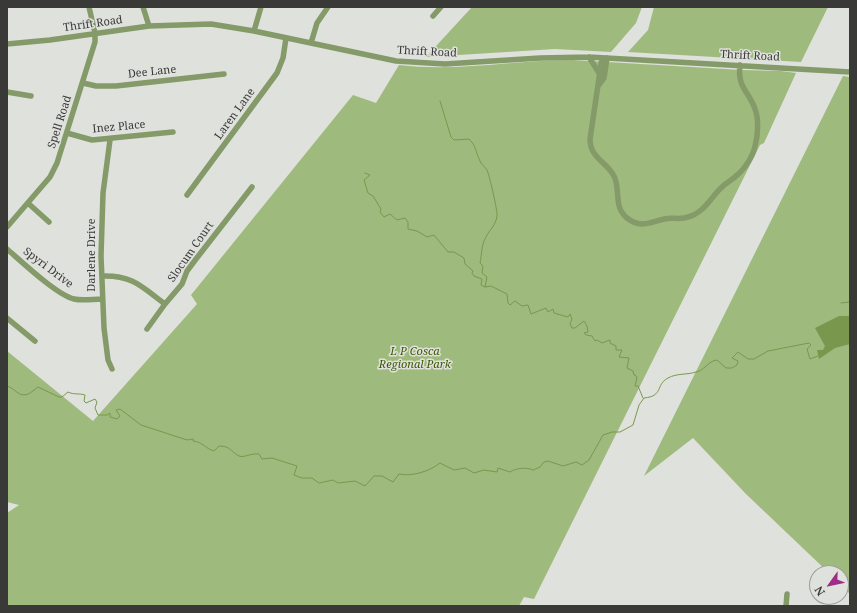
<!DOCTYPE html>
<html>
<head>
<meta charset="utf-8">
<style>
	body { margin:0 }
	#map { position:relative; width:857px; height:613px; overflow:hidden; background:#dfe1dd; font-family:"Noto Serif",serif }
	canvas { display:block }
	.frame { position:absolute; inset:0; border:8px solid #393a38; pointer-events:none }
	.north { position:absolute; left:809px; top:565px; width:40px; height:40px; box-sizing:border-box; background:#dfe1dd; border:1px solid #9d9e9b; border-radius:50%; rotate:237deg; font-size:11px; font-weight:700; line-height:16px; text-align:center; color:#393a38 }
	.north::after { content:''; display:block; margin:auto; width:14px; height:18px; background:#9f2c87; clip-path:polygon(50% 0,100% 100%,50% 72%,0 100%) }
</style>
</head>
<body>
<div id="map">
<canvas width="857" height="613"></canvas>
<div class="frame"></div>
<div class="north">N</div>
</div>
<script>
const ctx = document.querySelector('canvas').getContext('2d');
ctx.lineJoin = 'round';
function fillPath(path, color) {
  ctx.fillStyle = color;
  ctx.fill(path, 'evenodd');
}
function trace(path, color, width, dash) {
  ctx.strokeStyle = color;
  ctx.lineWidth = width;
  ctx.lineCap = dash ? 'butt' : 'round';
  ctx.setLineDash(dash || []);
  ctx.stroke(path);
}
function drawText(font, color, halo, rows, align = 'center') {
  ctx.font = font + ' "Noto Serif",serif';
  ctx.lineWidth = 3;
  ctx.setLineDash([]);
  ctx.textBaseline = 'middle';
  ctx.strokeStyle = halo;
  ctx.fillStyle = color;
  for (const [text, x, y, turn = 0] of rows) {
    ctx.save();
    ctx.translate(x, y);
    ctx.rotate((+turn || 0) * Math.PI / 180);
    ctx.textAlign = isNaN(turn) ? turn : align;
    if (halo) ctx.strokeText(text, 0, 0);
    ctx.fillText(text, 0, 0);
    ctx.restore();
  }
}
fillPath(new Path2D(`
	M472 7H642L636 23 611 52 555 49 426 57Z
	M654 7H828L801 62 628 52 648 30Z
	M573 60 742 70 781 71 796 73 764 143 760 145 534 599 524 597 519 606H7V513L19 505 7 502V351L93 421 197 304 191 295 353 95 376 103 399 65C457 72 515 60 573 60Z
	M843 76 850 77V594L841 585V573H829L746 494 693 438 644 476Z`), '#9fba7d');
fillPath(new Path2D(`
	M839 316H850V344L835 348 819 359 817 350H823L825 346 815 328Z`), '#79984d');
trace(new Path2D(`
	M440 101 451 137 454 140 469 139C477 147 475 151 480 161 481 164 485 167 487 170 489 174 498 212 497 216 496 225 490 229 486 237 481 245 482 254 480 263L483 266 482 273 487 277 485 287
	M365 173 370 175 364 180 368 193 373 196 381 209 380 212 384 217 390 214 397 220 405 218 408 222V229L417 231 427 237 434 235 448 252H454L464 258 465 264 473 271 472 273 474 276 482 279 481 285 485 287 491 286 507 294 508 303 510 305 515 301 522 306 528 305 531 314 546 308 548 312 553 309 554 313 568 317 570 314 572 319 570 324 572 328H575L584 321 587 326 588 332 584 333 586 335 592 336 595 341 597 340 602 343 610 340V343L616 346V350H622L619 357 629 358 627 368 633 371 634 375H635L637 377 635 386H638L643 398
	M841 303 850 302
	M7 386C15 388 19 398 28 394 31 393 35 389 38 387L59 397H62L68 392C74 395 79 393 85 395L84 401 86 403 95 399 97 402 95 408 98 415H107L110 413V417L117 419 120 416 116 410 120 409 141 425 187 440 193 439V441C203 442 206 449 214 451L219 446C231 446 231 452 239 456 244 458 251 453 259 454L262 459 272 458 297 466 294 475 302 478H312L319 483 333 480 338 483 355 481 365 486 374 476H382L393 482 399 474C412 477 430 471 440 463L454 470 465 468 474 473 484 470 497 472 498 468 510 472C516 468 527 467 533 470L540 467 544 462 548 461 563 466 576 462 582 465 589 460 603 435 612 432H620L633 425 639 405 644 398C664 396 655 385 668 378 677 373 687 375 696 372 704 371 708 361 717 360L726 368H732L737 365 738 361 732 358 738 352 748 359H754L768 351 809 343 811 345 807 349 810 359 818 356`), '#79984d', 1);
trace(new Path2D(`
	M143 7 149 26
	M433 16 441 7
	M254 31 261 7
	M311 43 317 23 328 7
	M7 44 50 40 149 26 211 24 254 31 396 61 445 64 540 58 589 57 850 72
	M589 57 599 73
	M602 58 590 139C590 158 606 161 614 176 621 190 613 207 627 218 641 229 650 222 664 219 672 217 681 220 688 217 704 213 711 197 722 187 726 183 732 180 736 176 745 169 753 156 755 146 758 136 759 119 755 109 749 91 737 88 740 65
	M83 83 96 86H116L224 74
	M598 86 604 78 607 58
	M7 92 31 96
	M67 133 92 140 173 132
	M110 140 103 193 101 256 104 328 108 360 112 369
	M187 195 277 73 283 58 286 38
	M29 204 49 222
	M7 227 50 177 57 163 95 42V33L89 7
	M7 249C22 262 57 295 74 299 83 301 93 299 102 299
	M102 276C133 275 142 287 165 304
	M7 318 35 341
	M147 329 165 304 182 284 187 271 196 259 252 187
	M786 606 787 594`), '#849a68', 5.5);
drawText('11px', '#393a38', '#dfe1dd', [
	["Thrift Road",93,24,-8],
	["Thrift Road",427,52,3],
	["Thrift Road",750,56,3],
	["Dee Lane",152,72,-6],
	["Laren Lane",235,114,-54],
	["Spell Road",60,122,-72],
	["Inez Place",119,127,-5],
	["Slocum Court",191,252,-55],
	["Darlene Drive",92,255,-90],
	["Spyri Drive",48,268,37]
]);
drawText('italic 11px', '#3c5700', '#dfe1dd', [
	["L P Cosca",415,352],
	["Regional Park",415,365]
]);
</script>
</body>
</html>
